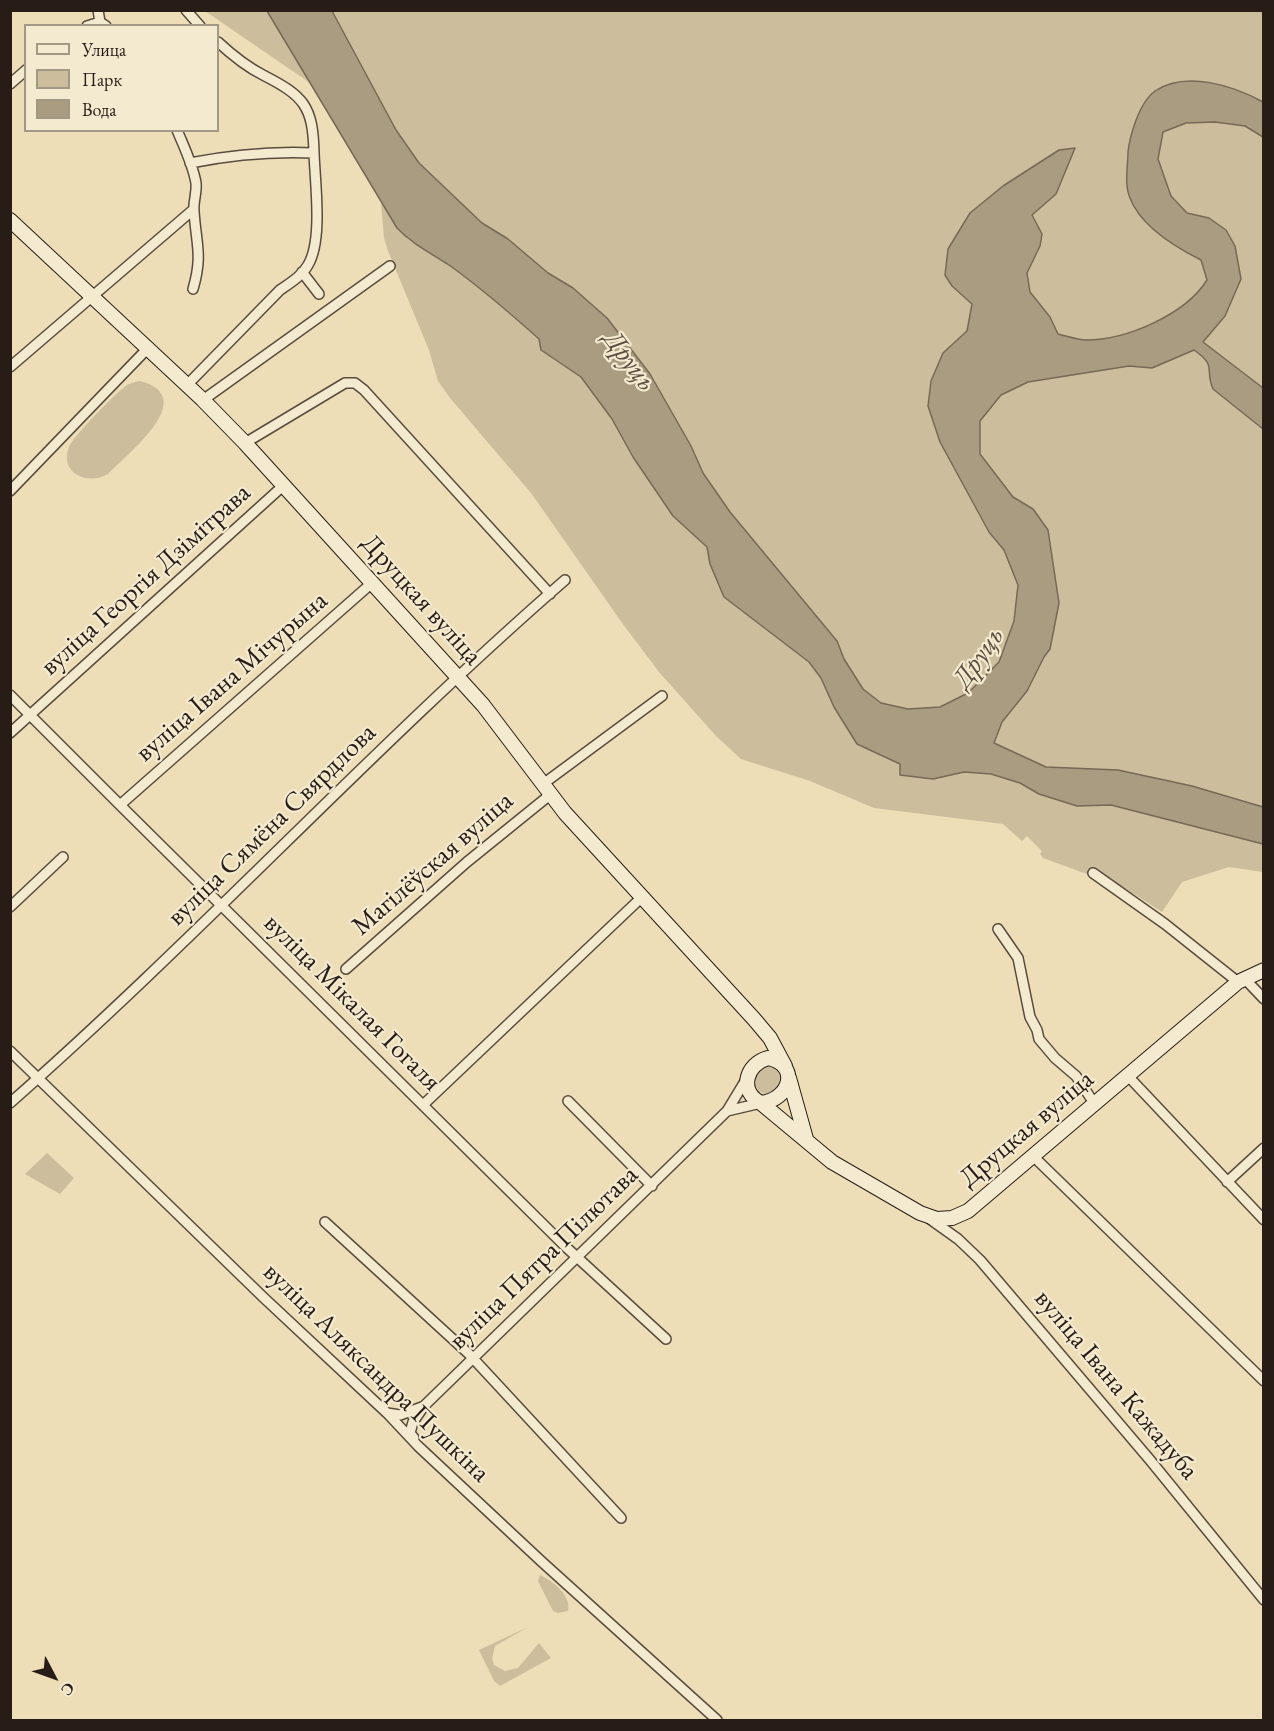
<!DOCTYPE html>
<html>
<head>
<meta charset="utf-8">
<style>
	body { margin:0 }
	#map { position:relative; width:1274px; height:1731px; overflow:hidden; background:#eddeb7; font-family:"EB Garamond",serif }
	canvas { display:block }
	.frame { position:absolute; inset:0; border:12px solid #281c16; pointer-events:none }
	.legend { position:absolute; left:24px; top:24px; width:195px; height:108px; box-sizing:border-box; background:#f3ead0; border:2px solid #a29886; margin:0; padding:8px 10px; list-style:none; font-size:18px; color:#281c16 }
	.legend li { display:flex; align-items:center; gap:12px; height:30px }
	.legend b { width:30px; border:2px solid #a29886 }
	.north { position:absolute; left:24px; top:1647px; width:60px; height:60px; -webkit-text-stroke:4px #f3ead0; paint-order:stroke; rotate:131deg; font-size:16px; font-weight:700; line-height:24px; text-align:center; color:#281c16 }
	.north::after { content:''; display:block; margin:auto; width:21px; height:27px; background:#281c16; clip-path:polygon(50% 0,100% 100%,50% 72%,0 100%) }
</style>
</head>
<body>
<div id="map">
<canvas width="1274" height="1731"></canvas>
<div class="frame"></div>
<ul class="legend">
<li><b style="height:8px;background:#f3ead0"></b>Улица</li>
<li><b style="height:16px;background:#ccbd9c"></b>Парк</li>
<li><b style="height:16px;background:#aa9c80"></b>Вода</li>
</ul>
<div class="north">С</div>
</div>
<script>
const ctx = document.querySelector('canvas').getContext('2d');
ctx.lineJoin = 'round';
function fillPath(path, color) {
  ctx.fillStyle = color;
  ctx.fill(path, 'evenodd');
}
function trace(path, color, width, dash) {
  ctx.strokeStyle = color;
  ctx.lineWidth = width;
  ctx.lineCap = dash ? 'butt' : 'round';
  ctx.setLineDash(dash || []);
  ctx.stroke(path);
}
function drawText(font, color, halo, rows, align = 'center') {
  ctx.font = font + ' "EB Garamond",serif';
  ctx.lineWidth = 4.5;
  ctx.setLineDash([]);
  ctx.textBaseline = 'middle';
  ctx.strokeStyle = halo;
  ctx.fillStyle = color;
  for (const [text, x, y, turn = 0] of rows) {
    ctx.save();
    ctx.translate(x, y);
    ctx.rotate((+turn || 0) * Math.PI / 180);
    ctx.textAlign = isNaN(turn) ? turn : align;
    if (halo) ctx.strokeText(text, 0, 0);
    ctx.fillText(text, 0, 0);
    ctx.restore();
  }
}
fillPath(new Path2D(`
	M205 11H267L313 85Z
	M332 11H1263V102L1248 94 1179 82 1130 198 1147 224 1176 247 1201 260 1207 280C1184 315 1127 340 1086 340 1077 340 1067 336 1058 334L1050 317 1030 292 1027 273 1040 246 1031 215 1056 194 1075 148 1003 186 952 286 972 303 967 331 943 353 928 406 940 442 989 532 1004 550 1018 585 1014 621 999 662 968 693 940 707 908 709 881 703 863 689 844 659 837 641 730 512 703 473 691 446 650 374 607 318 573 288 548 273 508 239 482 223 419 163 396 130Z
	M1215 122 1245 126 1263 137V872L1229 867 1182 882 1162 912 1125 888 1043 858 1040 854 1042 851 1027 836 1022 841 1003 824 874 808 810 781 741 759 716 736 659 672 625 627 531 493 450 398 438 381 429 350 388 251 384 238 381 202 397 228 409 240 449 265 494 299 539 339 541 350 581 377 612 419 633 457 673 516 707 547 710 564 724 597 809 662 821 678 834 707 857 744 901 764 994 743 1002 722 1027 691 1044 657 1050 649 1033 509 1013 497 980 454V421L1001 395 1028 382 1129 366 1152 368 1194 350 1225 316 1209 218 1187 213 1171 196 1158 159 1163 132 1186 123Z
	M140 381C201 397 127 454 108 474 87 486 59 473 69 447 73 436 117 392 127 385 131 383 135 382 140 381Z
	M754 1080a14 14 0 1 1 28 0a14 14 0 1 1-28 0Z
	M47 1153 74 1178 60 1194 25 1174Z
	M540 1575C553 1581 572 1596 568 1611L558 1613 553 1611 538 1581Z
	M528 1627 495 1646 492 1658 494 1665 505 1671 518 1668 539 1643 551 1658 500 1686 494 1681 479 1650Z`), '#ccbd9c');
const water = new Path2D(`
	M267 11H332L396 130 419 163 482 223 508 239 548 273 573 288 607 318 650 374 691 446 703 473 730 512 837 641 844 659 863 689 881 703 908 709 940 707 968 693 999 662 1014 621 1018 585 1004 550 989 532 940 442 928 406 931 381 943 353 967 331 972 304 952 286 945 275 948 249 970 213 1003 186 1059 150 1075 148 1056 194 1032 215 1042 234 1040 246 1027 273 1030 292 1050 317 1058 334C1067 336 1077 340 1086 340 1126 340 1185 315 1207 280L1201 260C1175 247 1141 227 1130 198 1124 184 1128 167 1128 152 1129 143 1131 135 1134 126 1138 114 1144 99 1155 91 1186 70 1234 86 1263 102V137L1245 126 1215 122 1186 123 1163 132 1158 159 1171 196 1187 213 1209 218 1226 230 1235 246 1241 279 1225 316 1203 342 1263 388V429L1213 389C1204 368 1218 367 1194 350L1152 368 1129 366 1028 382 1001 395 980 421V454L1013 497 1033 509 1048 530 1059 603 1050 649 1044 657 1027 691 1002 722 994 743 1046 767 1118 770 1192 786 1263 807V844L1111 805 1077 806 1039 794 1020 783 991 774 964 772 933 779 900 775V764L857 744 834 707 821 678 809 662 724 597 710 564 707 547 673 516 633 457 612 419 581 377 541 350 539 339C510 313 481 288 449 265 431 253 412 244 397 228Z`);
fillPath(water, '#aa9c80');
trace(water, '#766956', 1.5);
const street = new Path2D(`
	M98 10 100 22 106 26
	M186 10 200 26
	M87 26 100 22
	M218 42C231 54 247 67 263 75 304 96 313 106 314 153
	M10 84 26 70
	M177 130C184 147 193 165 196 183 197 193 193 202 194 211 196 244 203 255 193 289
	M302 272 319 294
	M10 367 194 209
	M187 385 280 290C290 283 302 276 308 265 323 240 315 183 314 153 272 151 231 155 190 163
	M203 400 390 266
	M245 443 345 383H355L364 390 550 594
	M10 491 148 348
	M10 695 120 805 567 1248 666 1339
	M10 733 284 485
	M543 784 662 696
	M120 805 373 582
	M1093 873 1165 924 1238 982
	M10 907 63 857
	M998 929 1018 958 1030 1017 1037 1030 1039 1039 1055 1058 1076 1076 1094 1103
	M346 969 467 862 551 794
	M1244 978 1264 999
	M10 1051 263 1297 387 1413 418 1446 541 1561 717 1720
	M1127 1075 1264 1220
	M568 1101 652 1186
	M10 1103C201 935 373 747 565 580
	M423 1105 641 898
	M727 1111 761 1103
	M1033 1156 1264 1381
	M1227 1182 1264 1148
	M930 1219 958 1239 980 1260 1150 1460 1264 1600
	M325 1222 469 1354 621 1518
	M387 1413 400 1415 422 1407
	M414 1438 410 1433 413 1422 424 1406 727 1111 747 1078`);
const secondary = new Path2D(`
	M10 220 203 400 245 443 483 705 565 813 754 1019 770 1038 785 1066
	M768 1058C801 1065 790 1100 761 1103 738 1091 746 1064 768 1058Z
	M789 1078 806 1139
	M761 1103 832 1162 920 1213 937 1219 952 1218 968 1211 1238 982 1264 970`);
trace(street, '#594c3e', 12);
trace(secondary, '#281c16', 16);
trace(street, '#f3ead0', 9);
trace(secondary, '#f3ead0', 14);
drawText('27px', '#281c16', '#f3ead0', [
	["вуліца Георгія Дзімітрава",146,580,-42],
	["Друцкая вуліца",421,600,48],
	["вуліца Івана Мічурына",232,677,-41],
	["вуліца Сямёна Свярдлова",272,825,-44],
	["Магілёўская вуліца",433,864,-41],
	["вуліца Мікалая Гогаля",352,1003,45],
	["Друцкая вуліца",1027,1129,-40],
	["вуліца Пятра Пілютава",544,1258,-44],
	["вуліца Аляксандра Пушкіна",376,1373,44],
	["вуліца Івана Кажадуба",1116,1385,50]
]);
drawText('italic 28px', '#5c4f40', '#f3ead0', [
	["Друць",629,361,53],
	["Друць",979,658,-55]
]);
</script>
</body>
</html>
